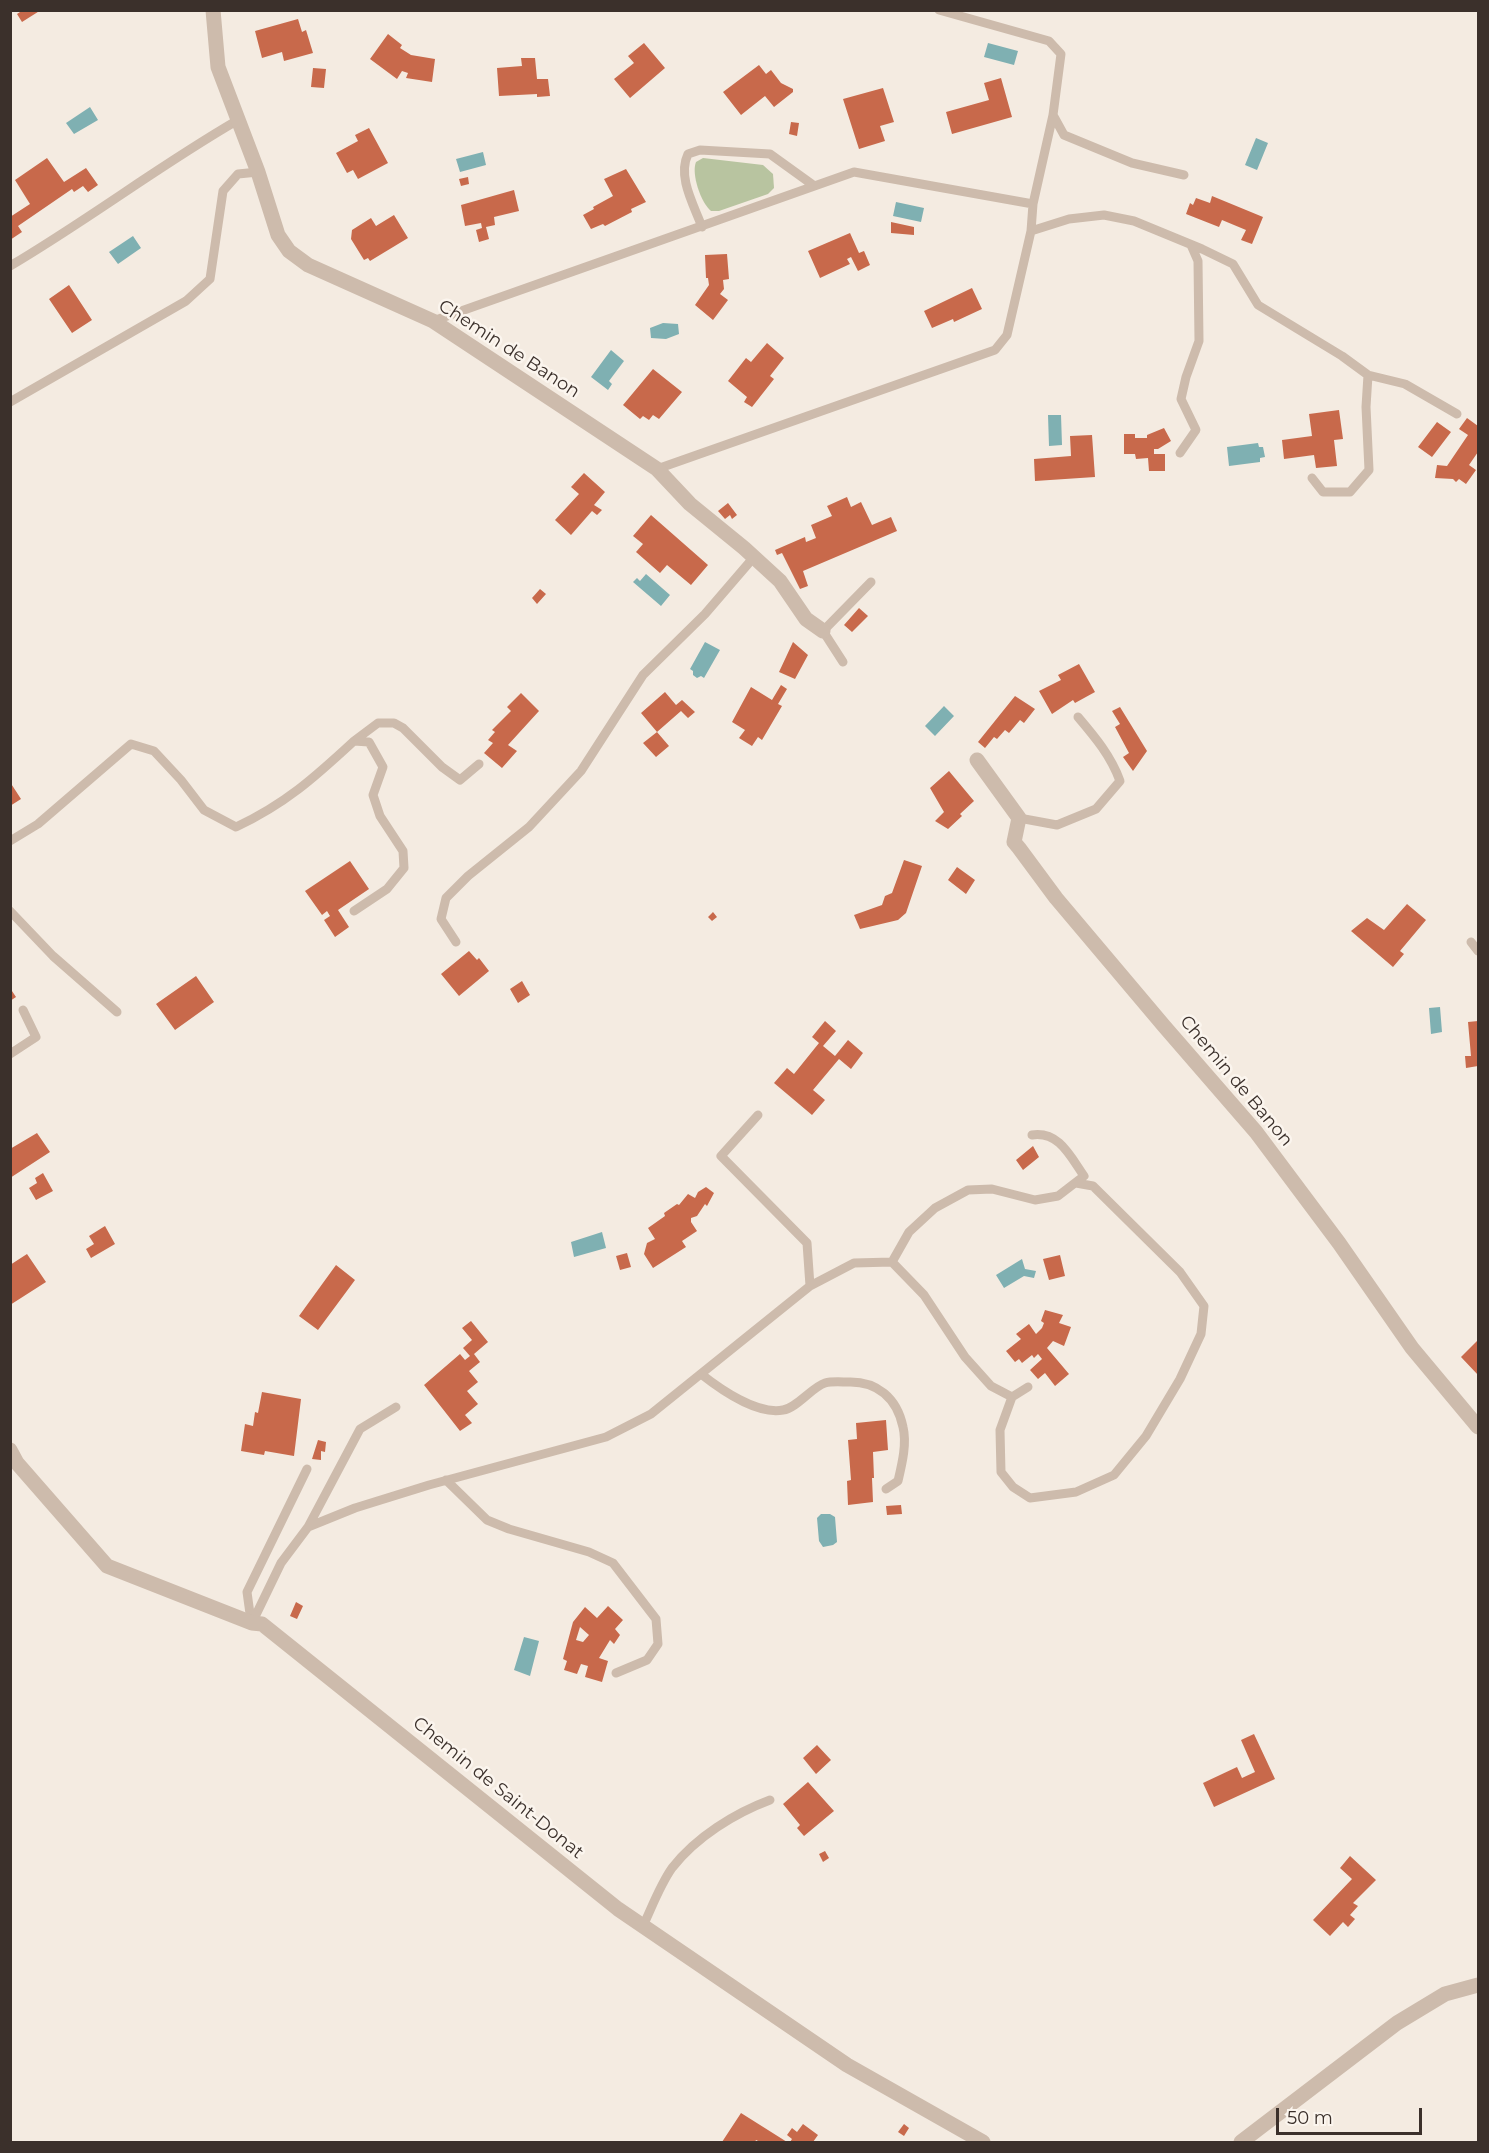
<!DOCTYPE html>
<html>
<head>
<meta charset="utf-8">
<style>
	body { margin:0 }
	#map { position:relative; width:1489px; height:2153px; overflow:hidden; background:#f4ebe1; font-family:Montserrat,sans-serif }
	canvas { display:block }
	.frame { position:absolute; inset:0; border:12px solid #3b302b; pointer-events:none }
	.scale { position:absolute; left:1276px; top:2108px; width:146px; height:27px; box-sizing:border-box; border:3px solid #3b302b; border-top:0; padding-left:8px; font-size:18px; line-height:21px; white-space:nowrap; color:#3b302b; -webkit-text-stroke:4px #fbf5ee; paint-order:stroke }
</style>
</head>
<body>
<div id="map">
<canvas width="1489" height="2153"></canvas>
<div class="frame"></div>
<div class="scale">50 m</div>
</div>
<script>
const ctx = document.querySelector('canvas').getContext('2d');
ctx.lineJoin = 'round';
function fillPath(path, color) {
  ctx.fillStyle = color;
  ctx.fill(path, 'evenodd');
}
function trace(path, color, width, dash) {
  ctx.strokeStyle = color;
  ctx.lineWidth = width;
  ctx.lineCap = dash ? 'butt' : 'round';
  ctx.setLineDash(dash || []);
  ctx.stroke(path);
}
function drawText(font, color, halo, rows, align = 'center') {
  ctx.font = font + ' Montserrat,sans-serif';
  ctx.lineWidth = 5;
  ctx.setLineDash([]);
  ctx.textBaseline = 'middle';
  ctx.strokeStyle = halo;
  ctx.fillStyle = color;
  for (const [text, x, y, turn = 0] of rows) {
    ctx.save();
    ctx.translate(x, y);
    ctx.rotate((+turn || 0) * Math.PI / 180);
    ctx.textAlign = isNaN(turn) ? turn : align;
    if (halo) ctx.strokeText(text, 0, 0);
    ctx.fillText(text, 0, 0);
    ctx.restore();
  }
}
fillPath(new Path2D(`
	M703 158 763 165 773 174 774 188 768 194 719 211H711C701 203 691 174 696 162Z`), '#b8c4a0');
fillPath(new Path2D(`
	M988 43 1018 51 1014 65 984 57Z
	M90 107 98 120 74 134 66 123Z
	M1256 138 1268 143 1257 170 1245 165Z
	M483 152 486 165 460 172 456 159Z
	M896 202 924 208 921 222 893 216Z
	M133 236 141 248 118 264 109 252Z
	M663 323 678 324 679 334 666 339 651 338 650 328Z
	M611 350 624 361 609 381 612 384 608 390 591 377Z
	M1048 415H1061L1062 445 1049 446Z
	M1258 443 1259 447H1263L1265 457 1260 458V462L1229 466 1227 447Z
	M646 574 670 595 661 606 633 582 637 578 640 581Z
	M705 642 720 650 704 678 701 676 697 678 693 675V671L690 669Z
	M944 706 954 716 935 736 925 726Z
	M1440 1007 1442 1032 1431 1034 1429 1008Z
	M602 1232 606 1248 574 1257 571 1242Z
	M1022 1259 1025 1269 1036 1271 1034 1278 1024 1276 1004 1288 996 1275Z
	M821 1514H830L835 1517 837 1542 833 1545 823 1547 819 1541 817 1518Z
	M524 1637 539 1641 530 1676 514 1670Z`), '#7fb0b2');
fillPath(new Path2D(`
	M23 10H41L22 22 17 14Z
	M298 19 302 32 306 30 313 53 284 61 282 52 262 58 255 31Z
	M388 34 402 45 400 48 411 55 435 59 432 82 406 78 408 73 402 71 397 79 370 59Z
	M644 43 665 68 630 98 614 79 634 63 628 56Z
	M521 58H535L537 79H548L550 96 537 97V94L499 96 497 68 522 66Z
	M759 65 766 74 771 70 781 83 793 89V92L774 107 765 96 741 115 723 92Z
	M313 68 326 69 324 88 311 87Z
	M1001 78 1012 117 952 134 946 112 989 100 984 83Z
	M883 88 894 122 880 126 885 141 859 149 843 99Z
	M791 122 799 123 797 136 789 134Z
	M369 128 388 163 358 179 353 170 347 173 336 153 358 141 355 135Z
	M47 158 64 182 86 168 98 185 88 192 83 186 74 192 72 189 18 226 22 232 10 240V217L30 204 15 180Z
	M626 169 646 202 631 209 632 212 605 226 603 224 591 229 583 215 594 209 593 207 613 196 604 179Z
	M468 177 469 184 461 186 459 179Z
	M514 190 519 211 494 217 495 225 486 227 489 239 479 242 476 230 482 228 481 223 465 226 461 205Z
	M1212 196 1263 217 1252 244 1241 240 1246 230 1222 220 1219 227 1186 214 1190 203 1193 205 1196 198 1210 203Z
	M394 215 408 238 370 261 368 258 364 260 351 239 352 230 371 218 376 226Z
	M891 222 914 227V235L891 233Z
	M850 233 859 253 864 251 870 265 858 271 851 257 847 259 850 264 820 278 808 251Z
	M727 254 729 279 723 280 724 289 720 294 728 300 713 320 695 305 709 285 708 278H706L705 255Z
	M69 285 92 320 72 333 49 299Z
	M972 288 982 309 954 322 953 319 932 328 924 311Z
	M767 343 784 358 770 376 774 379 752 407 744 402 747 397 728 381 746 358 751 362Z
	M653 369 682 392 659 419 653 415 649 420 643 416 640 419 623 405Z
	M1339 410 1343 439 1334 440 1337 466 1316 468 1314 455 1284 459 1282 440 1312 436 1309 414Z
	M1467 418 1478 426V452L1469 465 1476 470 1466 484 1459 479 1456 482 1453 479 1435 478 1437 465 1447 466 1468 435 1459 429Z
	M1437 422 1451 432 1432 457 1418 447Z
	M1164 428 1171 441 1158 449H1154V454H1165V471H1149L1148 458 1136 459 1135 454H1124V434H1135V438H1147V435Z
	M1092 435 1095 477 1035 481 1034 459 1071 456 1070 436Z
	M584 473 605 492 594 505 602 510 597 515 592 511 571 535 555 520 579 494 571 487Z
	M847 497 851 507 861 502 872 525 891 517 897 531 803 571 808 586 800 589 782 553 777 555 775 550 805 537 806 542 816 538 811 525 832 516 827 506Z
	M728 503 737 515 732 519 730 515 725 519 718 511Z
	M651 515 708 565 691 585 667 565 660 573 636 552 643 544 633 536Z
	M540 589 546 594 537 604 532 598Z
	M859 608 868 616 852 632 844 625Z
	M793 642 808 655 795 679 779 672Z
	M1079 664 1095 692 1075 703 1073 700 1052 714 1039 691 1061 680 1058 675Z
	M781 685 787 689 778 704 782 706 762 740 758 737 752 746 739 738 745 730 732 722 751 687 772 700Z
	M665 692 676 705 682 700 695 712 688 718 681 711 657 732 641 713Z
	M521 693 539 711 508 745 517 751 502 768 484 753 493 743 488 740 495 732 492 730 511 711 507 707Z
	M1015 696 1035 709 1024 723 1020 720 1009 733 1005 730 997 739 994 737 985 748 978 742Z
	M1120 707 1147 751 1133 771 1123 757 1129 753 1115 727 1120 724 1112 711Z
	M657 732 669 746 656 757 643 743Z
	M949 771 974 801 960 814 962 816 948 829 935 821 944 812 930 788Z
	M10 782 21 799 10 806Z
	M904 860 922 866 906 913 898 920 860 929 854 915 882 905 885 896 892 893Z
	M350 861 369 889 338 910 349 927 335 937 324 920 330 916 327 911 322 915 305 891Z
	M957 867 975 880 966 894 948 880Z
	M1407 904 1426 920 1400 951 1404 954 1393 967 1351 931 1367 918 1384 930Z
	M713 912 717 917 712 921 708 917Z
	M469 951 477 960 479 958 489 971 459 996 441 974Z
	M196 976 214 1002 175 1030 156 1004Z
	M522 981 530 995 518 1003 510 989Z
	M10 988 16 997 10 1001Z
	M825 1021 836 1031 823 1046 835 1056 848 1040 863 1053 851 1069 839 1059 813 1090 825 1100 812 1115 774 1083 787 1068 794 1074 819 1043 812 1037Z
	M1478 1021V1066L1466 1068 1465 1056H1471L1468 1022Z
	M37 1133 50 1152 10 1178V1149Z
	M1033 1146 1039 1157 1023 1170 1016 1160Z
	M43 1173 53 1191 36 1200 29 1188 37 1183 35 1178Z
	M706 1187 714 1193 707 1206 705 1204 697 1216 691 1218V1222L697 1231 682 1241 686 1247 653 1268 644 1254 647 1243 655 1239 648 1228 665 1216 664 1213 677 1204 679 1205 688 1194 695 1198 698 1192Z
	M105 1226 115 1244 91 1258 86 1249 94 1244 89 1236Z
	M627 1253 631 1267 620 1270 616 1256Z
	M27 1254 46 1282 10 1305V1265Z
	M1060 1255 1065 1276 1049 1280 1043 1259Z
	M336 1265 355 1280 318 1330 299 1316Z
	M1045 1310 1063 1315 1059 1323 1071 1327 1064 1346 1053 1341 1047 1348 1069 1374 1055 1386 1045 1373 1038 1379 1030 1370 1042 1359 1038 1354 1034 1358 1032 1355 1022 1363 1019 1359 1015 1362 1006 1351 1021 1339 1016 1334 1029 1324 1036 1334 1042 1328 1044 1323 1041 1321Z
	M471 1321 488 1342 474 1354 480 1362 469 1371 478 1382 467 1391 478 1404 465 1415 472 1423 460 1431 424 1385 460 1354 465 1360 470 1356 463 1348 472 1340 462 1328Z
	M1478 1340V1375L1461 1357Z
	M262 1392 301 1399 294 1456 265 1451 264 1455 241 1451 245 1424 253 1426 255 1412 258 1413Z
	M886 1420 888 1450 873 1452 874 1478H872L873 1502 848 1505 847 1481 851 1480 848 1440 857 1439 856 1423Z
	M318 1440 326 1442 325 1452 321 1451V1460L312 1459Z
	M901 1505 902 1514 887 1515 886 1506Z
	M296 1602 303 1606 297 1619 290 1616Z
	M608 1606 623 1620 615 1629 620 1635 614 1644 610 1640 599 1658 608 1661 602 1682 585 1677 588 1666 581 1664 577 1674 564 1670 567 1661 563 1659 573 1622 585 1607 597 1618ZM580 1627 589 1635 583 1642 576 1640Z
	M1254 1734 1275 1779 1214 1807 1203 1783 1237 1767 1242 1778 1255 1772 1241 1740Z
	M817 1745 831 1760 816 1774 803 1758Z
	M808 1782 834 1811 804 1836 797 1828 800 1825 783 1804Z
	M825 1851 829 1858 823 1862 819 1854Z
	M1350 1856 1376 1880 1353 1903 1358 1906 1350 1915 1355 1919 1348 1927 1343 1922 1330 1936 1313 1920 1352 1879 1340 1868Z
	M741 2113 787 2142H760L756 2140 755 2142H722Z
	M803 2124 818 2135 813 2142H790L792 2139 787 2135 792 2128 797 2132Z
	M904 2124 909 2128 904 2136 898 2132Z`), '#c8694b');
trace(new Path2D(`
	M939 10 1049 41 1061 54 1053 115 1064 135 1132 163 1184 175
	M1033 204 1053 115
	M702 227C694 205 677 177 688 154L700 150 770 154 813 185
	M1031 231 1069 219 1104 215 1134 221 1202 249 1233 264 1258 305 1342 356 1368 375 1405 384 1457 414
	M10 266C88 220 160 165 238 120
	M433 321 854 172 1033 204 1031 231 1007 335 995 350 657 469
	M10 402 186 301 210 279 223 191 238 174 258 172
	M1180 453 1196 430 1181 399 1186 377 1199 341 1198 261 1191 245
	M1312 478 1323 492H1350L1369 470 1366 407 1368 375
	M843 662 823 631 871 582
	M354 741 378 723H394L403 728 442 767 460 780 479 764
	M1019 818 1057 825 1096 809 1120 781C1111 756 1095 737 1078 717
	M10 841 38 824 131 744 154 751 181 780 204 810 236 827C285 804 314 778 354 741L369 742 383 767 373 795 380 816 403 851 404 868 387 889 354 911
	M10 911 53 956 117 1012
	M456 942 441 919 446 898 468 876 529 827 581 771 643 675 705 614 754 557
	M1471 942 1478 951
	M10 1054 36 1037 23 1010
	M892 1262 909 1232 935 1208 968 1190 992 1189 1035 1200 1058 1196 1084 1176C1070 1156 1059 1131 1032 1135
	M810 1286 854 1263 892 1262 924 1295 965 1357 991 1386 1012 1397 1028 1387
	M701 1374C720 1389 757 1415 783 1410 797 1408 812 1387 825 1383 832 1381 842 1382 848 1382 877 1381 897 1398 903 1427 907 1444 902 1464 898 1481L886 1489
	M1012 1397 1000 1430 1001 1472 1013 1487 1030 1498 1076 1492 1114 1475 1146 1436 1180 1379 1201 1334 1204 1306 1180 1272 1093 1186 1076 1183
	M446 1480 487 1520 509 1529 589 1552 613 1563 656 1619 658 1644 647 1660 616 1673
	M308 1527 360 1429 396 1407
	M251 1621 247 1592 307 1469
	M252 1623 281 1563 308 1527 355 1508 429 1485 606 1437 651 1414 810 1286 807 1243 721 1156 758 1115
	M643 1926C652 1907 660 1885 672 1868 696 1837 735 1813 770 1800`), '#cdbbac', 9);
trace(new Path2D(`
	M213 10 218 67 258 172 278 235 289 251 308 265 433 321 657 469 690 504 744 548 780 581 806 619 823 631
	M977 760 1019 818 1014 842 1019 848 1056 898 1164 1026 1256 1132 1339 1243 1412 1348 1478 1427
	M10 1450 17 1463 107 1566 252 1623 262 1624 618 1909 847 2065 983 2142
	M1241 2142 1397 2023 1445 1994 1478 1985`), '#cdbbac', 15);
drawText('18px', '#3b302b', '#fbf5ee', [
	["Chemin de Banon",509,349,33],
	["Chemin de Banon",1236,1081,50],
	["Chemin de Saint-Donat",498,1788,39]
]);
</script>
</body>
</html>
